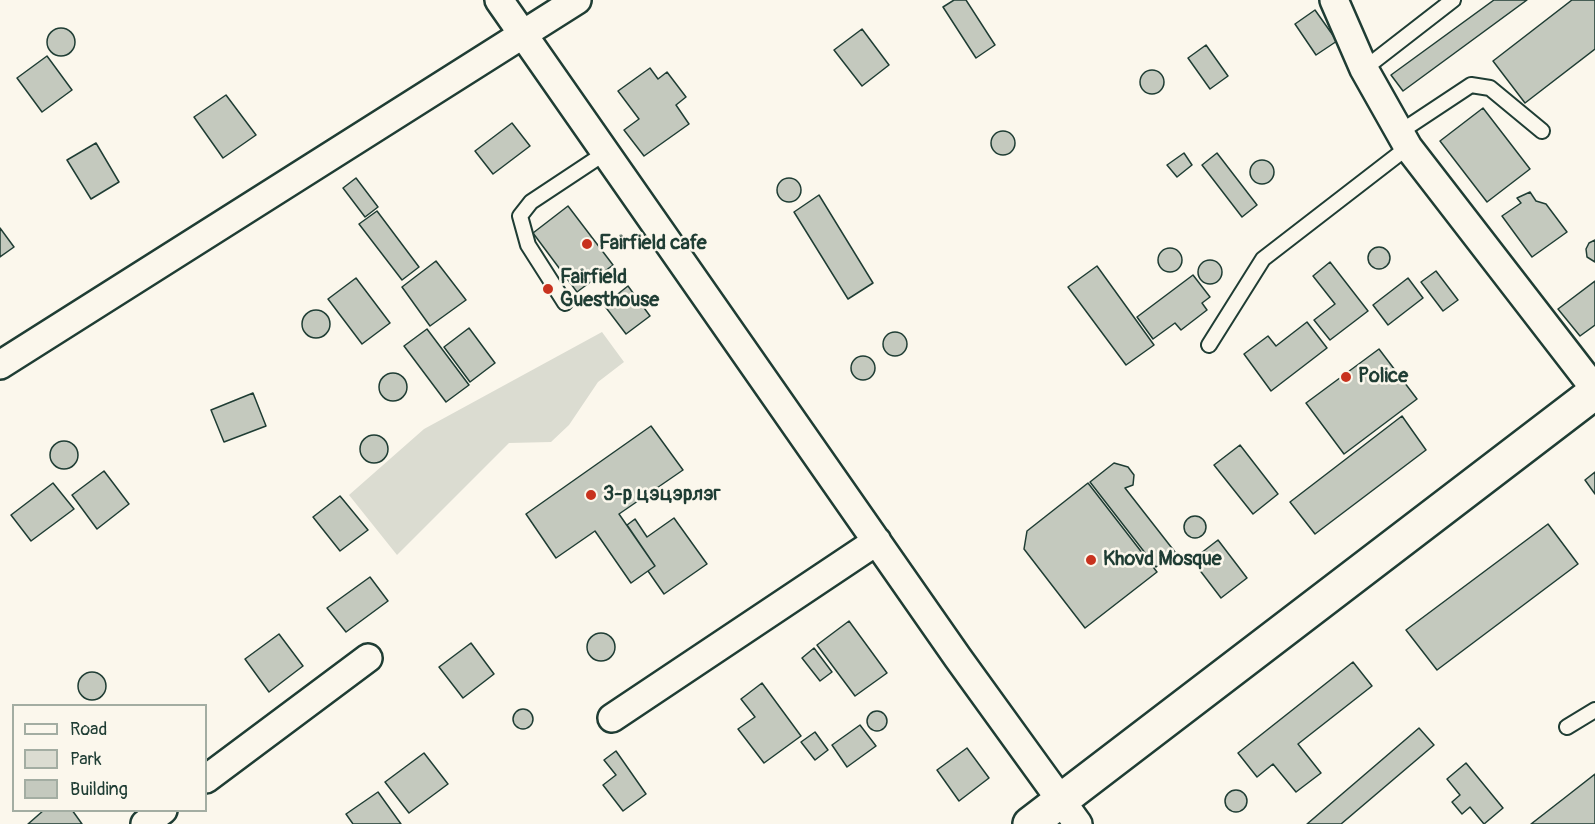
<!DOCTYPE html>
<html>
<head>
<meta charset="utf-8">
<style>
	body { margin:0 }
	#map { position:relative; width:1595px; height:824px; overflow:hidden; background:#fbf7ec; font-family:Pangolin,sans-serif }
	canvas { display:block }
	.legend { position:absolute; left:12px; top:704px; width:195px; height:108px; box-sizing:border-box; background:#fbf7ec; border:2px solid #a3ada2; margin:0; padding:8px 10px; list-style:none; font-size:18px; color:#1f3d34 }
	.legend li { display:flex; align-items:center; gap:12px; height:30px }
	.legend b { width:30px; border:2px solid #a3ada2 }
</style>
</head>
<body>
<div id="map">
<canvas width="1595" height="824"></canvas>
<ul class="legend">
<li><b style="height:8px;background:#fbf7ec"></b>Road</li>
<li><b style="height:16px;background:#dbdcd1"></b>Park</li>
<li><b style="height:16px;background:#c4c9be"></b>Building</li>
</ul>
</div>
<script>
const ctx = document.querySelector('canvas').getContext('2d');
ctx.lineJoin = 'round';
function fillPath(path, color) {
  ctx.fillStyle = color;
  ctx.fill(path, 'evenodd');
}
function trace(path, color, width, dash) {
  ctx.strokeStyle = color;
  ctx.lineWidth = width;
  ctx.lineCap = dash ? 'butt' : 'round';
  ctx.setLineDash(dash || []);
  ctx.stroke(path);
}
function drawText(font, color, halo, rows, align = 'center') {
  ctx.font = font + ' Pangolin,sans-serif';
  ctx.lineWidth = 5;
  ctx.setLineDash([]);
  ctx.textBaseline = 'middle';
  ctx.strokeStyle = halo;
  ctx.fillStyle = color;
  for (const [text, x, y, turn = 0] of rows) {
    ctx.save();
    ctx.translate(x, y);
    ctx.rotate((+turn || 0) * Math.PI / 180);
    ctx.textAlign = isNaN(turn) ? turn : align;
    if (halo) ctx.strokeText(text, 0, 0);
    ctx.fillText(text, 0, 0);
    ctx.restore();
  }
}
fillPath(new Path2D(`
	M602 332 624 362 598 382 569 425 551 442 509 443 397 555 349 495 424 429Z`), '#dbdcd1');
const building = new Path2D(`
	M954 0H966L995 45 976 58 943 7Z
	M1494 0H1527L1403 91 1391 75Z
	M1572 0H1595V49L1525 103 1493 61Z
	M1315 10 1337 41 1316 55 1295 24Z
	M47 42a14 14 0 1 1 28 0a14 14 0 1 1-28 0Z
	M862 29 889 65 862 86 834 50Z
	M1206 45 1228 76 1210 89 1188 58Z
	M47 56 72 90 42 112 17 78Z
	M650 68 658 79 667 72 686 97 676 105 689 124 644 156 624 130 639 119 618 91Z
	M1140 82a12 12 0 1 1 24 0a12 12 0 1 1-24 0Z
	M226 95 256 135 223 158 194 117Z
	M1483 108 1530 169 1487 202 1440 141Z
	M512 123 530 146 493 174 475 151Z
	M991 143a12 12 0 1 1 24 0a12 12 0 1 1-24 0Z
	M96 143 119 182 91 199 67 160Z
	M1184 153 1192 165 1177 177 1167 165Z
	M1217 153 1257 205 1242 217 1202 165Z
	M1250 172a12 12 0 1 1 24 0a12 12 0 1 1-24 0Z
	M356 178 378 207 365 217 343 188Z
	M777 190a12 12 0 1 1 24 0a12 12 0 1 1-24 0Z
	M1530 192 1536 201 1546 204 1567 232 1532 257 1502 216 1521 203 1517 198Z
	M819 195 873 283 848 299 794 212Z
	M568 206 613 265 577 292 533 233Z
	M377 211 419 267 402 280 359 224Z
	M0 228 14 247 0 257Z
	M1595 240V262L1587 257 1586 249 1589 243Z
	M1368 258a11 11 0 1 1 22 0a11 11 0 1 1-22 0Z
	M1158 260a12 12 0 1 1 24 0a12 12 0 1 1-24 0Z
	M1198 272a12 12 0 1 1 24 0a12 12 0 1 1-24 0Z
	M436 261 466 300 430 326 402 287Z
	M1330 262 1368 311 1330 340 1314 320 1335 304 1313 276Z
	M1097 266 1154 345 1126 365 1068 287Z
	M1436 271 1458 300 1443 311 1421 282Z
	M1193 275 1210 297 1202 303 1207 310 1181 330 1175 323 1153 339 1137 317Z
	M356 278 390 323 362 344 328 299Z
	M1408 278 1423 298 1388 325 1373 305Z
	M1595 281V325L1580 336 1558 309Z
	M628 286 650 316 626 334 604 305Z
	M302 324a14 14 0 1 1 28 0a14 14 0 1 1-28 0Z
	M1307 322 1327 348 1271 391 1244 354 1268 336 1276 346Z
	M469 328 495 363 470 382 444 347Z
	M427 329 469 385 446 402 404 346Z
	M883 344a12 12 0 1 1 24 0a12 12 0 1 1-24 0Z
	M1379 349 1417 399 1344 454 1306 403Z
	M851 368a12 12 0 1 1 24 0a12 12 0 1 1-24 0Z
	M379 387a14 14 0 1 1 28 0a14 14 0 1 1-28 0Z
	M253 393 266 426 224 442 211 410Z
	M1402 416 1426 450 1315 534 1290 502Z
	M651 426 683 470 619 514 655 566 631 583 595 531 556 558 526 514Z
	M360 449a14 14 0 1 1 28 0a14 14 0 1 1-28 0Z
	M50 455a14 14 0 1 1 28 0a14 14 0 1 1-28 0Z
	M1240 445 1278 494 1253 514 1214 465Z
	M1114 463 1128 467 1134 475 1133 485 1125 488 1175 552 1156 567 1090 482Z
	M104 471 129 504 97 529 72 495Z
	M1595 472V494L1585 480Z
	M53 483 74 509 31 541 11 515Z
	M1088 483 1157 572 1085 628 1024 549 1027 531Z
	M340 496 368 530 340 551 313 517Z
	M1184 527a11 11 0 1 1 22 0a11 11 0 1 1-22 0Z
	M674 518 707 564 664 594 648 571 655 566 627 525 635 519 647 537Z
	M1548 524 1578 564 1437 670 1406 630Z
	M1218 540 1247 578 1221 598 1192 560Z
	M370 577 388 601 346 632 327 608Z
	M849 621 887 673 855 696 817 645Z
	M587 647a14 14 0 1 1 28 0a14 14 0 1 1-28 0Z
	M279 634 303 666 269 692 245 659Z
	M471 643 494 674 463 698 439 667Z
	M814 648 832 672 820 681 802 658Z
	M1353 662 1372 686 1298 744 1321 773 1296 792 1273 764 1257 777 1238 753Z
	M78 686a14 14 0 1 1 28 0a14 14 0 1 1-28 0Z
	M762 683 801 736 764 763 738 729 755 717 741 699Z
	M513 719a10 10 0 1 1 20 0a10 10 0 1 1-20 0Z
	M867 721a10 10 0 1 1 20 0a10 10 0 1 1-20 0Z
	M860 725 876 746 847 767 832 745Z
	M1419 728 1434 745 1341 824H1307Z
	M815 732 828 750 815 760 801 742Z
	M967 748 989 778 959 801 937 770Z
	M616 751 646 794 623 811 603 785 616 775 604 760Z
	M424 753 448 784 409 813 385 782Z
	M1466 763 1503 808 1484 824 1470 807 1462 814 1452 802 1460 795 1447 779Z
	M1595 774V824H1531L1567 796Z
	M1225 801a11 11 0 1 1 22 0a11 11 0 1 1-22 0Z
	M378 792 401 824H353L346 814Z
	M44 810H72L82 824H28Z`);
fillPath(building, '#c4c9be');
trace(building, '#1f3d34', 1.5);
const service = new Path2D(`
	M1364 69 1453 0
	M1400 132 1471 85 1490 88 1542 131
	M565 303 528 245 520 216 531 202 605 153
	M1209 345 1263 259 1408 147
	M1567 727 1595 710`);
const minor = new Path2D(`
	M499 0 958 658 1078 824
	M1334 0 1364 69 1408 147 1595 389
	M0 365 577 0
	M612 718 877 541
	M206 779 368 658
	M145 824 163 810`);
const secondary = new Path2D(`
	M1030 824 1595 392`);
trace(service, '#1f3d34', 18);
trace(minor, '#1f3d34', 32);
trace(secondary, '#1f3d34', 38);
trace(service, '#fbf7ec', 14);
trace(minor, '#fbf7ec', 27);
trace(secondary, '#fbf7ec', 33);
for (const [x, y, r, color] of [
	[587,244,6,"#c8321e"],
	[548,289,6,"#c8321e"],
	[1346,377,6,"#c8321e"],
	[591,495,6,"#c8321e"],
	[1091,560,6,"#c8321e"]
]) {
  const dot = new Path2D();
  dot.arc(x, y, r, 0, 2 * Math.PI);
  ctx.fillStyle = color;
  ctx.fill(dot);
  trace(dot, '#fbf7ec', 2);
}
drawText('bold 20px', '#1f3d34', '#fbf7ec', [
	["Fairfield cafe",599,244],
	["Fairfield",560,278],
	["Guesthouse",560,301],
	["Police",1358,377],
	["3-р цэцэрлэг",603,495],
	["Khovd Mosque",1103,560]
], 'left');
</script>
</body>
</html>
